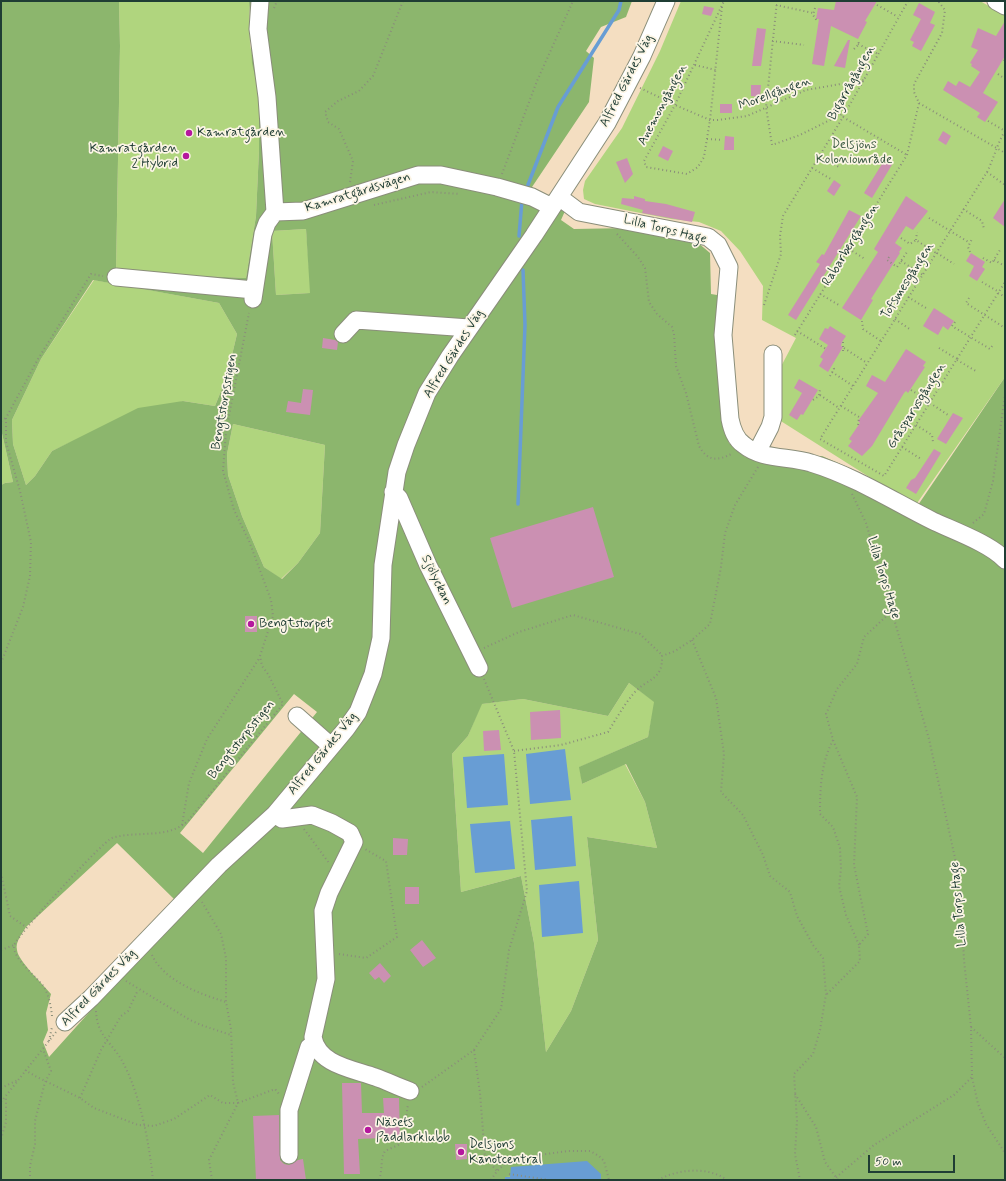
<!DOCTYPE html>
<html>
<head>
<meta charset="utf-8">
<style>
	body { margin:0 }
	#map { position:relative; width:1006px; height:1181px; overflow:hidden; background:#f4dec1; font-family:Mynerve,sans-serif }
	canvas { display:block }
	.frame { position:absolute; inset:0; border:2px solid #1f3d34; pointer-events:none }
	.scale { position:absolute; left:868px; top:1155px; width:87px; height:18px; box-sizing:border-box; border:2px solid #1f3d34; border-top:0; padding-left:5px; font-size:12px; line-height:14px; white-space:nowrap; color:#1f3d34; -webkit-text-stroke:3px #fcf5e5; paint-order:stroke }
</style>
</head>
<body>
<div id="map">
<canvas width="1006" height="1181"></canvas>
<div class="frame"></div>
<div class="scale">50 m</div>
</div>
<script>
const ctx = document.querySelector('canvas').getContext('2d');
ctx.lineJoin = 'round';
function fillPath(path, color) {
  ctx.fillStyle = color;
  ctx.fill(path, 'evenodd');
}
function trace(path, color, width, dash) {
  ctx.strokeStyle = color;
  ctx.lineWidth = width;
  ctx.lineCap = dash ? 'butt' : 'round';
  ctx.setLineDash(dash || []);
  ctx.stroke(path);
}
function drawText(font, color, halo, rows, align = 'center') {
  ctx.font = font + ' Mynerve,sans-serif';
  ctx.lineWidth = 3.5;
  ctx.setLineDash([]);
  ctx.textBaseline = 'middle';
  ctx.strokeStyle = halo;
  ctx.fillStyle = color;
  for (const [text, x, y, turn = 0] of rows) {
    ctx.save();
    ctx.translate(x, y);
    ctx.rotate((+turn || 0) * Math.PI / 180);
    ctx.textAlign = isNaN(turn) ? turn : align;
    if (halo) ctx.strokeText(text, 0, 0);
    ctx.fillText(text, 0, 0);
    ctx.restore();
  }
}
fillPath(new Path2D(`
	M119 1H249L250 44 259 94V150L256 216 246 278 116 272 120 46Z
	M681 1H980L1005 15V377L915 506 776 418V376L796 338 762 320 763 286 740 251 721 231 699 222 671 219 595 204 584 199 583 190 585 181 622 128 660 51Z
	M306 229 311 293 276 295 272 231Z
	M94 280 219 303 237 334 227 376 215 406 183 401 69 443 52 451 35 476 26 485 13 444 12 420 41 359Z
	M233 424 325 445 320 533 298 563 281 579 264 567 242 516 228 475 227 454Z
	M1 429 13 482 5 483 1 485Z
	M629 683 655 702 648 737 580 767 582 784 625 764 645 802 657 848 587 837 598 940 571 1011 546 1052 534 943 521 876 461 892 452 754 468 736 481 704 523 699 608 716Z`), '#b0d57e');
fillPath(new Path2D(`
	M1 1H119L120 46 116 272 246 278 256 216 259 150V94L252 63 249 1H632L626 17 601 27 586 51 594 58 589 102 532 187 565 211 561 220 574 229 629 228 697 242 710 253 711 294 723 296V422L729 443 745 457 780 463 822 456 852 469 883 491 916 508 1005 377V1180H601V1174L505 1177V1180H1V485L5 483 13 482 1 429ZM306 229 310 293 276 295 272 231ZM93 280 219 303 237 334 227 376 215 406 183 401 138 408 52 451 35 476 26 485 13 444 12 420 41 359ZM233 424 325 445 320 533 298 563 282 579 264 567 242 516 228 475 227 454ZM629 683 654 702 648 737 579 767 582 784 626 764 645 802 657 848 587 837 598 940 571 1011 546 1052 534 943 521 876 461 892 452 754 468 736 482 704 523 699 608 716ZM294 694 317 712 203 853 180 833ZM117 843 174 899 138 958 49 1057 43 1042 48 1030 46 1013 51 994C43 984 18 961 17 950 15 942 22 934 26 927Z`), '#8cb66d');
fillPath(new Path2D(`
	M565 749 571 800 530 804 526 754Z
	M504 754 508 805 467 808 463 757Z
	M572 816 576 866 535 870 531 820Z
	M510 821 515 869 475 873 470 824Z
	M579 881 583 933 542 937 539 885Z
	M587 1161 601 1174V1180H505V1177H510L511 1167Z`), '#689dd4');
trace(new Path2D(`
	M526 190 558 107 619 10 621 1
	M519 236 522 200
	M518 504 525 325 523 270`), '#689dd4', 3.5);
fillPath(new Path2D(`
	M836 1H877L865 21 867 22 858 39 831 26 824 66 812 64 819 19H816L818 8 834 10Z
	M919 3 935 12 930 23 935 25 921 51 912 46 914 42 910 40 921 19 913 15Z
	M704 6 714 8 711 16 702 14Z
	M1005 21V56L983 93 998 102 985 122 977 117 980 113 943 90 948 81 956 86 959 81 970 87 980 72 971 66 972 64 970 63 978 50 971 47 978 28 996 36Z
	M757 28 766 29 761 66H752Z
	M848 40H850L845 68 834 66Z
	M751 85H761L760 97 751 96Z
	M720 104H732V113H720Z
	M943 131 951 136 946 145 938 140Z
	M725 136 734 137V150H724Z
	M663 146 673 151 668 161 658 156Z
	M627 158 633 174 625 183 616 162Z
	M885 159 893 163 872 198 864 193Z
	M834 180 841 185 834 196 827 191Z
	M634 196 645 199V201L666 204 695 212 692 222 642 213 643 210 621 204 622 198 634 199Z
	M906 196 928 211 913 230 906 226 895 243 902 248 899 252 900 253 871 299 873 300 861 320 842 308 878 252 874 249Z
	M1005 199V227L993 218Z
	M849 210 861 216 796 320 788 315 820 264 816 262 822 254 824 255Z
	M971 253 985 262 982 267 985 269 977 281 969 276 974 266 966 261Z
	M934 308 954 321 948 330 943 326 938 335 923 326Z
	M830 326 846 336 842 342 841 346 843 347 828 372 819 366 823 359 820 357 828 345 819 339 825 328 828 329Z
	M323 338 335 340 338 342 337 350 322 348Z
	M906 349 926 362 923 366 925 367 908 393 906 391 904 393 872 446 862 456 848 446 852 441 849 439 860 423 858 421 878 393 866 386 872 375 885 382Z
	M799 379 818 390 803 415 801 414 797 420 789 415 802 393 794 388Z
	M303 389 313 390 310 415 286 412 288 401 301 403Z
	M953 413 963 418 946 444 937 439Z
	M934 449 941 453 916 494 906 488 911 480 915 478Z
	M593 507 614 577 512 608 490 538Z
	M245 616H257V632H245Z
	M560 710 561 738 531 740 530 712Z
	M499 730 501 750 484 751 483 731Z
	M393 838 408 839 407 855H393Z
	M405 887H419V904H405Z
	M422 940 436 958 423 967 410 950Z
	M380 963 391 976 384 983 379 977 375 980 369 973Z
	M342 1083H361L362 1113H384L383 1098H399L400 1140H383V1138L358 1139 360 1174H344Z
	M279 1115 280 1160 284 1164 289 1165 298 1160 303 1159 306 1180H256L253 1116Z
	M455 1144H467V1159L456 1160Z`), '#cb90b2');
const minor = new Path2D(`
	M260 1 258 29 267 97 275 212 303 211 418 175H441L497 187 532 197 552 207
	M996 1 1005 6
	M559 197 579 212 708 237 718 245 729 267 723 335 730 419C732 429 735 439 744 445 762 460 790 456 811 463 854 476 893 501 933 521 952 530 991 544 1005 560
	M116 277 254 290
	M253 299 263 234 267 223 275 212
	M343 334 356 320 469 328
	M757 452 770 427 773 417V354
	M393 492 399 498 428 565 479 668
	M297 716 331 746
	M275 814 282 819 312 815 332 823 350 833 354 842 329 893 323 911 326 979 313 1037C318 1065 353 1069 375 1077 387 1081 398 1087 410 1091
	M65 1022 91 998 219 865 275 814 346 729 358 712 373 674 381 638 383 565 397 472 406 445 427 393 450 356 534 235 607 123 642 56 666 1
	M289 1155V1110L309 1047 314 1044`);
trace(minor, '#8a8e7a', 19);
trace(new Path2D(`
	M777 1 766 107 772 145 800 135 846 112
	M776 5 813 13
	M877 5 898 17
	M722 7 710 120 704 157 698 167 687 174 646 167 644 161 675 105 724 1
	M274 8 277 1
	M815 8 813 15 817 21
	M772 41 804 45
	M858 44 878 54
	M854 49 859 44 858 40
	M1004 61 1005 59
	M695 65 716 70
	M998 74 1005 79
	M640 88 675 105 710 120H718L747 116 806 90 864 80
	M919 103 1005 153
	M843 117 907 155
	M988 121 1005 131
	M1005 131C997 144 994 158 987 172L820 439 884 476 1005 282
	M707 139 722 140
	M820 156 839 167
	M812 168 831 179
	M987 172 1005 185
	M502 174 537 81 573 1
	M350 182 353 161 339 129 328 122 325 112 338 101 359 91 373 76 403 1
	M374 205 431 192 460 194
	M963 209 982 221 984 229
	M929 218 970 243
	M617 234 638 257 645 268 649 302 657 314 672 327 674 334 676 366 686 393 699 446C708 462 718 461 733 453
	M901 238 910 244 916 240 936 253
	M916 240 917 232
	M849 249 865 259
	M970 252 968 247 972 239
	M937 253 954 264
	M889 257 887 260 897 267 907 252
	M983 258 992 263 1000 250
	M994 260 1005 266
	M901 261 923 275
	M982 282 999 292
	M998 293 1005 297
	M820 294 839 305
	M908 297 926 308
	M969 298 966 303 1005 328
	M764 305 781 254 780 236 783 216 843 117 908 1
	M895 319 911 330
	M862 321 863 329 881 341
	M955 322 952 326 990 349 993 345
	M797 331 826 349
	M795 335 907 155 919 103 914 92V84L942 33 945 10 938 1
	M844 348 867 363
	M939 348 957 359
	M843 351V341
	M957 360 976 371
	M832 372 853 386
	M830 376 834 369 833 366
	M911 390 930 402
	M820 395 839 408
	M813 400 819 396 820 389
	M930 403 948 415
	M841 406 859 417 858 425
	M1 421 6 418
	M916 425 932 435 933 442
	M902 447 921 459
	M852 494 866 523 929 739 960 881 964 960 971 1027 972 1077 978 1104 986 1124 1005 1153
	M973 523 984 514 993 481 1005 395
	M692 640 716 698 724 754 721 792 743 815 763 855 770 876 790 892 797 916 813 945 823 958 826 994 820 1030 813 1054 794 1074 797 1121 795 1154 800 1180
	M484 648 519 632 573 615 640 634 662 655
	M1 663 23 607 30 576 31 542 20 491 6 442V418L38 359 91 274 103 276
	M833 740C821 763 820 788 820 814L833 827 840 848 841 869 839 886 846 915 859 945
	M514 751 561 745 608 732C616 719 624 705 634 693 647 678 663 681 662 656L675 651 692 640 710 624 721 567 725 533 735 505 758 467
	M182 825 189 783 207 739 260 657
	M304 829 329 863
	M1 873 10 916 26 927
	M202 902 221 934 226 958V1002L231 1029 233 1082 238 1103 275 1089 279 1094
	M1 950 14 945
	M339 954 366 958 397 937 386 861 365 849
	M152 955C164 981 200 994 226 1002
	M126 981 190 1020 201 1025 231 1035
	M827 994 860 961 859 945 868 934 854 865 857 797 833 740 826 714 837 689 857 664 864 637 893 610
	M96 1011C97 1035 110 1041 121 1059 140 1092 149 1142 153 1180
	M52 1016C51 1006 49 996 44 987 37 977 13 959 14 946 15 937 102 842 112 838 137 830 166 840 188 821L283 704 268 674 262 666 260 656 273 616 271 600 249 541 234 510 223 471 226 431 249 313
	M971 1027 1005 1058
	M49 1041 52 1027
	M474 1050 501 1009 509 950 527 891 514 751 484 679
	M25 1070 37 1077 80 1098 94 1108 138 1125 154 1126 174 1119 210 1095 223 1103H238L209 1160 212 1180
	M422 1087 474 1050 480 1093 485 1157 497 1171
	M1 1088 18 1080
	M795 1094 816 1127 825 1162 838 1180
	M80 1098 101 1050 121 1016 128 1011 138 990
	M1 1102 56 1032
	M1 1139 6 1122V1097
	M509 1174 549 1180
	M30 1180V1166L35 1144V1121L45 1082 51 1071 43 1049
	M379 1180C383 1169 380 1159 385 1151L398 1145 403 1139 408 1104
	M491 1180 497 1171 510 1159 568 1151H590L599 1156 604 1161 609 1180
	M658 1180C678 1169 708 1166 727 1180
	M833 1180 874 1145 954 1095 972 1077`), '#8a8e7a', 2, [1, 3]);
trace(minor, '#fff', 17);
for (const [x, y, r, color] of [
	[189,133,4,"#b5179e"],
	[186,156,4,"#b5179e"],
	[251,624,4,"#b5179e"],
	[368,1130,4,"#b5179e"],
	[461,1152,4,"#b5179e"]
]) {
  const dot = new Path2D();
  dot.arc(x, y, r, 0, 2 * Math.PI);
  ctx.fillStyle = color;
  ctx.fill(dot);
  trace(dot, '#fcf5e5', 1.5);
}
drawText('13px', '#1f3d34', '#fcf5e5', [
	["Alfred Gärdes Väg",627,81,-63],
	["Bigarrågången",852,83,-61],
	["Morellgången",775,94,-20],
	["Anemongången",663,105,-62],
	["Kamratgårdsvägen",358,193,-17],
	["Lilla Torps Hage",665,230,14],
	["Rabarbergången",851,245,-58],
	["Tofsmesgången",908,281,-58],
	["Alfred Gärdes Väg",454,354,-58],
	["Bengtstorpsstigen",225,402,-80],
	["Gråsparvsgången",917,406,-58],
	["Lilla Torps Hage",883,578,73],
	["Sjölyckan",436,580,64],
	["Bengtstorpsstigen",242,740,-51],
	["Alfred Gärdes Väg",323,754,-51],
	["Lilla Torps Hage",959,904,-95],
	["Alfred Gärdes Väg",99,988,-46]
]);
drawText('13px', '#1f3d34', '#fcf5e5', [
	["Kamratgården",197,133],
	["Kamratgården",178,149,"right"],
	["2 Hybrid",178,164,"right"],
	["Bengtstorpet",259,624],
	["Näsets",376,1123],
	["Paddlarklubb",376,1138],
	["Delsjons",469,1145],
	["Kanotcentral",469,1160]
], 'left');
drawText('13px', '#3c5b43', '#fcf5e5', [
	["Delsjöns",854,145],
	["Koloniområde",854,160]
]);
</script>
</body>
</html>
